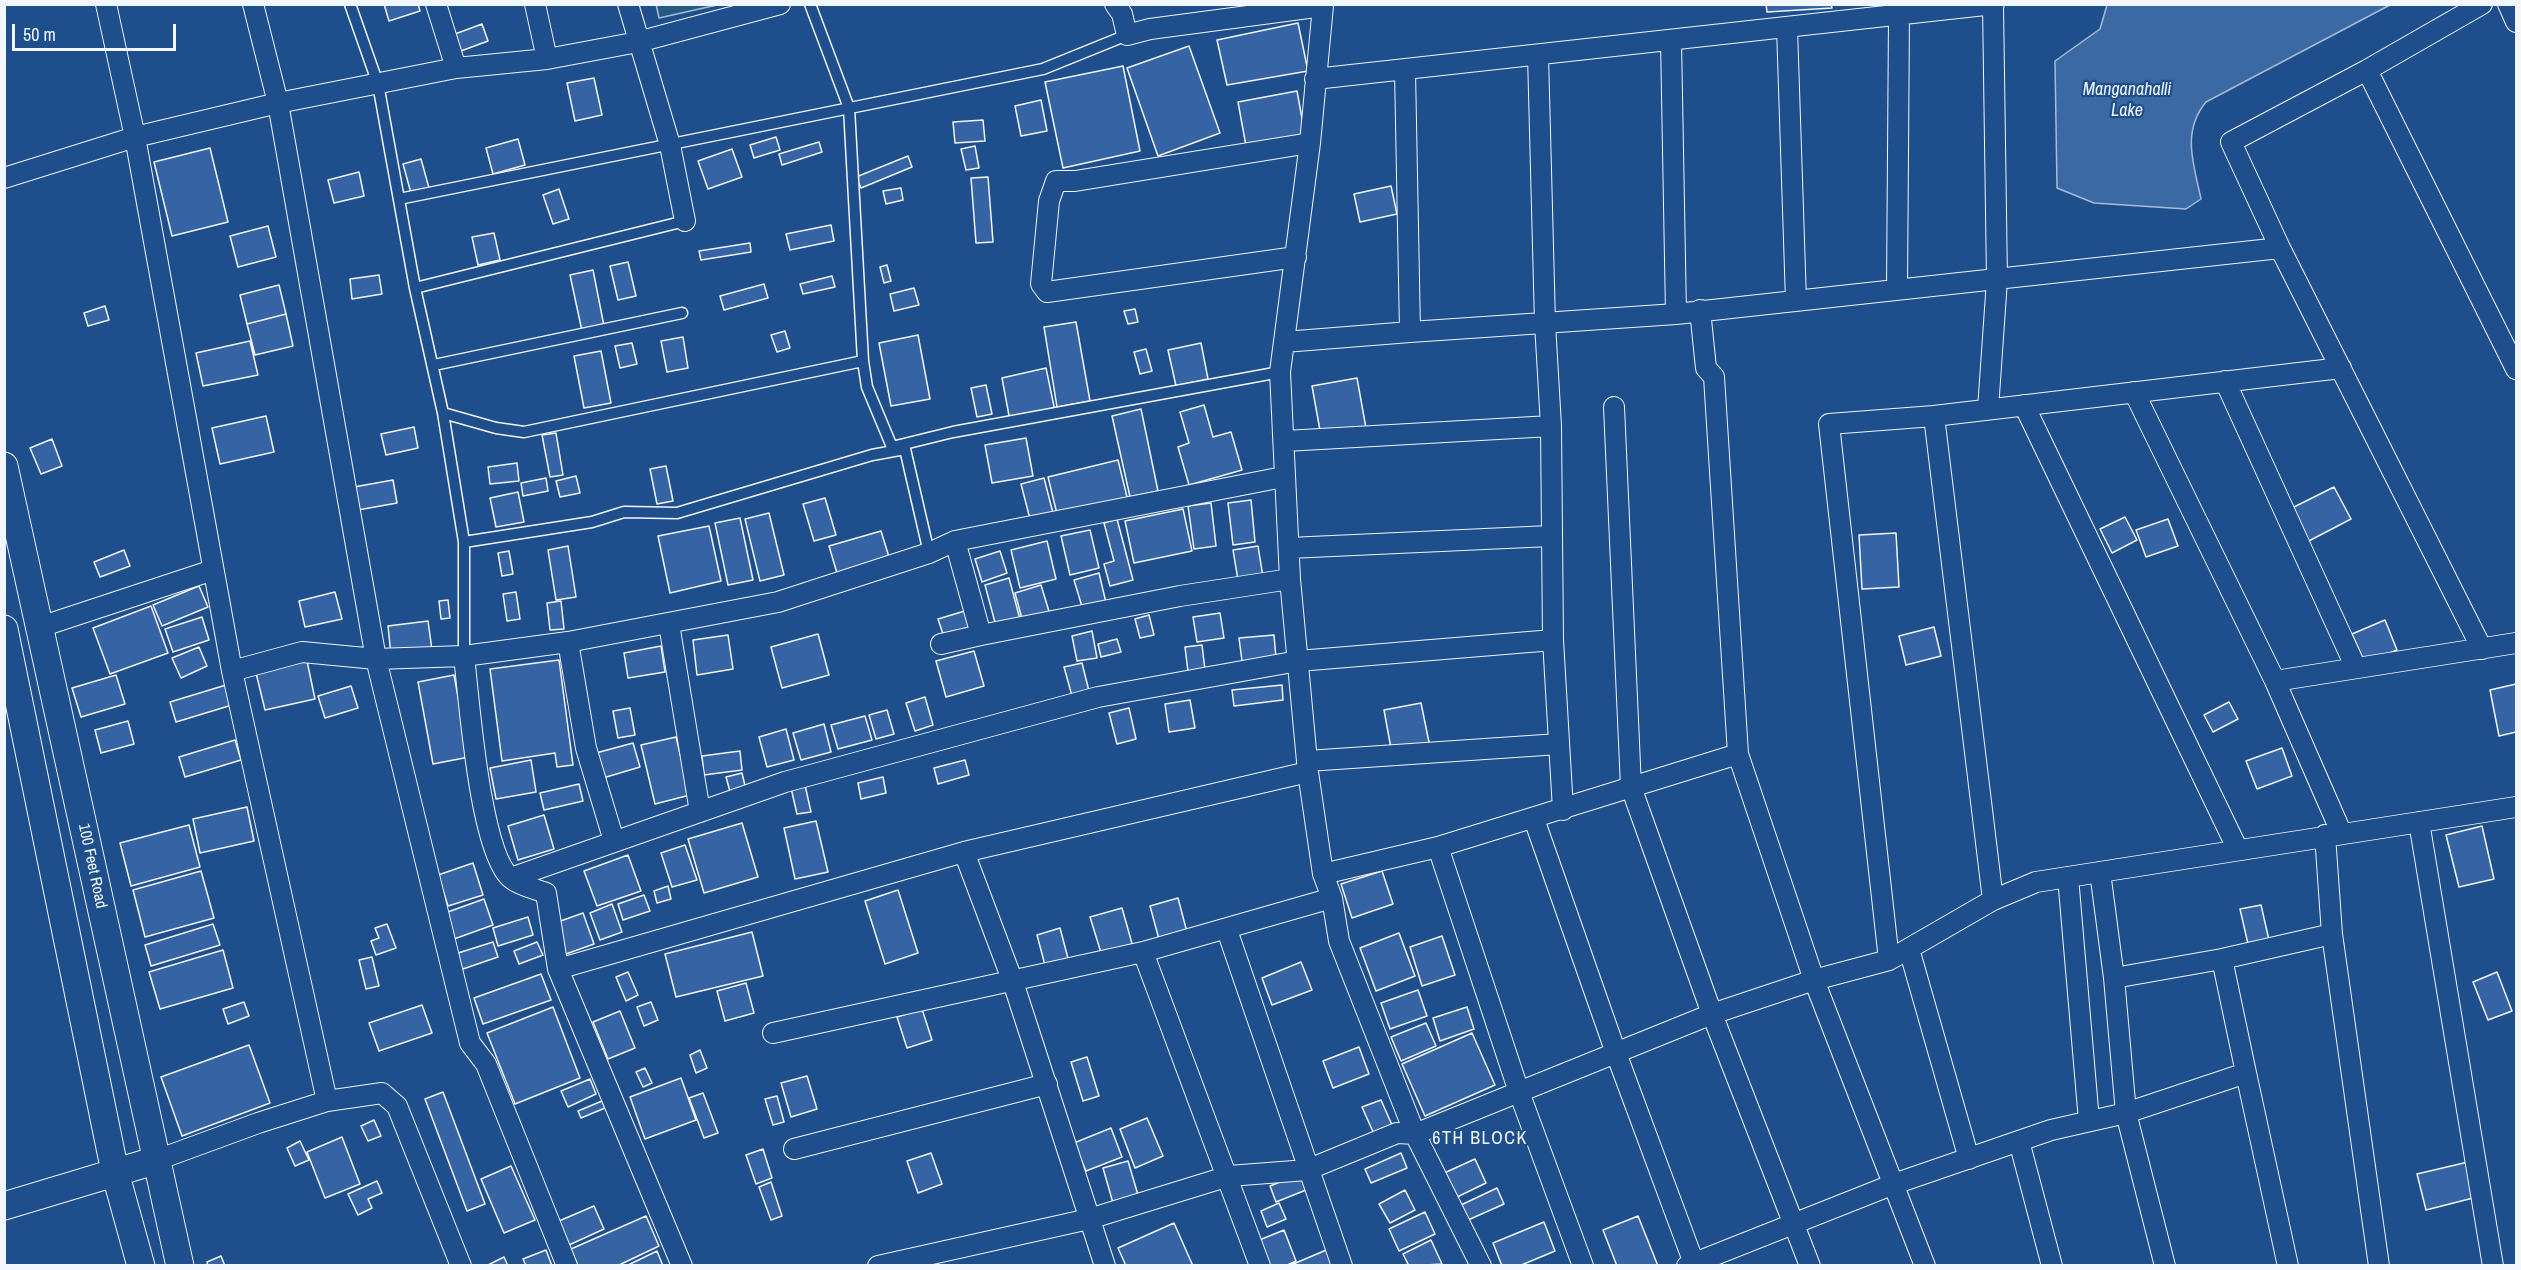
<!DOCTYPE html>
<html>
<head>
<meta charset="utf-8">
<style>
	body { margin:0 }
	#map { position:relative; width:2521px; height:1270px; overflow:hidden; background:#1f4e8c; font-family:"Archivo Narrow",sans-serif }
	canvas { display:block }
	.frame { position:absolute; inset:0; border:6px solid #f2f6ff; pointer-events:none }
	.scale { position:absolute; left:12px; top:24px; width:164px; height:27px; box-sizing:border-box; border:3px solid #f2f6ff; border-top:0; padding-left:8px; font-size:18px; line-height:21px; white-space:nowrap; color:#f2f6ff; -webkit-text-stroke:4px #1f4e8c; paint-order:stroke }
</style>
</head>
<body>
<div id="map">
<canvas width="2521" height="1270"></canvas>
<div class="frame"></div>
<div class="scale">50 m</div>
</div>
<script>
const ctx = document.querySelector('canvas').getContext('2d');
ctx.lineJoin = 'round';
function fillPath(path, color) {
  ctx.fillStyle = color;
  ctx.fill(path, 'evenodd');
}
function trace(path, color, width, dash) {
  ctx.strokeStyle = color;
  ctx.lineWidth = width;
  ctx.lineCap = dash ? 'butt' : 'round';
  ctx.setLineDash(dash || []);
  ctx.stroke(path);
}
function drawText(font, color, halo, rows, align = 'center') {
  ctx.font = font + ' "Archivo Narrow",sans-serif';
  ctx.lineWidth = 4.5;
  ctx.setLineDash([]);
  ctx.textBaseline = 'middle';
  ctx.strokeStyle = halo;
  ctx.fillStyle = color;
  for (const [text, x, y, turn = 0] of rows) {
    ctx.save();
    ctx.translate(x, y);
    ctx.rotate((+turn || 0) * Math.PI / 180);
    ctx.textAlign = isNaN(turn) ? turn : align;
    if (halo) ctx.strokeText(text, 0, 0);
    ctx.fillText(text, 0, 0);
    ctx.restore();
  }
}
const green = new Path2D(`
	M656 4H717V5L659 18Z`);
fillPath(green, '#245a82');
trace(green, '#a8bbd7', 1.5);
const water = new Path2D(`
	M2107 5V4L2390 5 2206 102C2181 132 2194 165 2201 199L2186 209 2094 203 2057 188 2055 61 2100 29Z`);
fillPath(water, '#3b69a3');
trace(water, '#a8bbd7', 1.5);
const building = new Path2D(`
	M384 4H418L420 11 389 21Z
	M1766 4H1831L1832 8 1767 12Z
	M1298 23 1308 71 1227 85 1217 40Z
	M482 24 488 41 461 51 455 34Z
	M1189 46 1220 133 1158 156 1127 68Z
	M1123 66 1140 151 1063 168 1045 82Z
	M594 78 602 115 575 121 567 83Z
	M1297 91 1305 135 1246 146 1238 102Z
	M1041 100 1047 131 1021 136 1015 106Z
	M983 120 985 141 955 143 953 122Z
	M776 137 780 150 754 158 750 145Z
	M518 139 525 165 493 174 486 148Z
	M819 142 822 152 782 165 779 154Z
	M975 146 979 168 966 170 961 149Z
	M210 148 228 222 172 236 154 162Z
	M732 149 742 177 708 189 698 161Z
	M908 156 912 167 861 188 856 177Z
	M421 159 429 188 411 193 403 164Z
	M359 172 364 196 334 203 328 180Z
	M988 177 993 242 976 243 971 178Z
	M1391 186 1397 214 1360 222 1354 194Z
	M901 188 903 200 886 204 883 191Z
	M559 189 569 219 553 224 543 195Z
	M831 225 834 241 790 250 786 234Z
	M268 226 276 257 238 267 230 236Z
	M494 233 500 260 478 265 472 237Z
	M750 243 751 252 701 260 699 251Z
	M628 262 636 296 618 300 610 266Z
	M887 265 891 281 884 283 880 267Z
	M593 270 604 326 582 331 570 275Z
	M379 275 382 294 352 299 350 279Z
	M832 276 835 287 803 294 800 284Z
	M764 284 768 298 724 310 720 296Z
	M279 285 286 314 247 324 240 295Z
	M914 288 919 305 894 311 890 294Z
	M105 306 109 320 88 326 84 313Z
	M1135 309 1138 322 1128 324 1124 311Z
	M286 314 293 346 255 355 247 324Z
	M1076 322 1090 401 1057 407 1044 327Z
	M785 331 790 348 777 352 771 335Z
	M918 335 930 399 891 406 879 343Z
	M683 337 688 368 667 372 661 341Z
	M250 341 258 375 203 386 196 353Z
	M632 343 637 364 620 368 615 346Z
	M1201 343 1208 379 1176 386 1168 350Z
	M1146 349 1152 371 1140 374 1134 352Z
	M601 351 611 403 584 408 574 356Z
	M1046 368 1055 411 1010 421 1002 378Z
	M1357 378 1366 428 1321 436 1312 386Z
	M986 385 992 414 977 417 971 388Z
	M1204 405 1213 437 1231 432 1242 470 1189 485 1178 447 1189 443 1180 412Z
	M1141 409 1158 491 1130 497 1112 416Z
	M266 416 274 452 220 464 212 428Z
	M414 427 418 448 386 455 381 434Z
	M556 433 563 475 550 477 542 435Z
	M1026 438 1033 476 992 483 985 445Z
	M52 439 62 466 41 474 30 448Z
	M1118 460 1128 501 1058 518 1048 477Z
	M517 463 519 481 490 484 488 467Z
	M666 466 673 501 657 504 650 469Z
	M576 476 580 493 560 497 556 481Z
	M546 478 548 491 523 496 521 483Z
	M1044 478 1053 513 1030 519 1021 484Z
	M393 480 397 503 358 510 354 487Z
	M2334 487 2351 519 2305 543 2288 510Z
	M518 492 524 522 496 527 490 498Z
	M825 498 836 535 814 541 803 504Z
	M1251 500 1255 542 1233 545 1228 503Z
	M1211 503 1216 546 1194 549 1188 506Z
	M1183 509 1192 551 1134 563 1125 521Z
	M769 513 784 575 760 581 745 519Z
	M2125 517 2137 540 2112 553 2100 529Z
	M740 518 753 580 728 585 715 523Z
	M1117 519 1133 580 1110 586 1104 564 1114 561 1104 523Z
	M2168 519 2178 546 2146 557 2136 530Z
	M709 526 721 581 670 593 658 536Z
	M1090 530 1099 568 1070 575 1061 536Z
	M881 531 889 557 837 573 829 546Z
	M1896 533 1899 587 1862 589 1859 535Z
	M1047 541 1056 579 1020 588 1011 550Z
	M568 546 576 597 556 600 548 550Z
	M1258 546 1263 577 1238 580 1233 550Z
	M124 550 130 566 100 577 94 562Z
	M509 551 513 574 502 576 498 553Z
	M1000 551 1007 573 982 582 975 559Z
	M1099 573 1107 607 1083 610 1074 580Z
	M1009 578 1021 623 997 630 985 585Z
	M1041 585 1051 618 1024 626 1015 593Z
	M199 586 208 607 162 626 153 605Z
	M335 592 342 619 305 627 299 601Z
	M516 592 520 619 507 621 503 594Z
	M448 600 450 618 441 619 439 601Z
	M561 601 564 629 550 630 547 603Z
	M151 606 168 653 110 674 93 628Z
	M968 610 974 628 944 637 938 619Z
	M1220 613 1224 638 1197 642 1193 617Z
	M1149 615 1154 635 1140 638 1135 619Z
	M202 617 209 640 173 652 165 629Z
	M2385 620 2397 650 2365 663 2352 634Z
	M428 621 432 650 391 655 388 626Z
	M1934 627 1941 656 1906 665 1899 636Z
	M1092 631 1097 658 1077 661 1072 636Z
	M818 634 829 675 782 688 771 647Z
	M728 635 733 669 697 675 693 640Z
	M1274 635 1276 658 1242 661 1239 638Z
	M1117 639 1121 652 1101 657 1098 644Z
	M1202 645 1205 670 1188 672 1185 647Z
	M661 646 665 672 628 678 624 653Z
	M199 647 207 666 181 678 172 658Z
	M974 651 984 686 946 697 936 661Z
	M559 660 573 765 557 767 555 753 502 761 490 669Z
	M307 661 315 699 265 710 256 673Z
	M1082 663 1089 691 1072 696 1064 667Z
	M116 675 125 704 81 717 72 688Z
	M454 675 469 757 433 764 418 682Z
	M2516 684V732L2499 736 2490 690Z
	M226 685 232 705 176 722 170 702Z
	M1282 685 1283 700 1234 706 1232 690Z
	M351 686 358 708 325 718 318 696Z
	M925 697 933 725 915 731 906 703Z
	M1190 700 1195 728 1169 732 1165 704Z
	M2229 702 2238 719 2213 732 2204 715Z
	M1421 703 1430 747 1392 754 1384 710Z
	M630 708 635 735 618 738 613 711Z
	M1129 708 1136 739 1117 744 1109 713Z
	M887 710 894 734 876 739 869 715Z
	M865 716 872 740 838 749 831 725Z
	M128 721 134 744 101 753 95 730Z
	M824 724 831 752 801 760 793 733Z
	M786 729 794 760 767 767 759 737Z
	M676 737 690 795 655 804 641 745Z
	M235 740 241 760 185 777 179 757Z
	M633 743 640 767 603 778 596 753Z
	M2282 748 2292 776 2257 789 2246 761Z
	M740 751 742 770 704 775 702 756Z
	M531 760 536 792 496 799 490 768Z
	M965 760 969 775 938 784 934 768Z
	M742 773 746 790 731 795 726 777Z
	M883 777 886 793 861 799 858 783Z
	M579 784 583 801 544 810 540 793Z
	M805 785 811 812 797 814 791 788Z
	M247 807 254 841 200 853 193 819Z
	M544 815 554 849 518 860 508 826Z
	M816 821 828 872 795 879 784 828Z
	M742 823 758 877 704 893 688 839Z
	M189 825 200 867 131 886 120 843Z
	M2482 826 2494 879 2459 887 2446 835Z
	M685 845 697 880 672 887 661 853Z
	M628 855 641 891 597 906 584 871Z
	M473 863 483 895 448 906 438 875Z
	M201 871 214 918 145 937 133 890Z
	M1382 871 1393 904 1352 918 1341 884Z
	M668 886 671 899 657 903 654 891Z
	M898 890 918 953 885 964 865 901Z
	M644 895 650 911 623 920 618 904Z
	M1178 898 1188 936 1160 943 1150 906Z
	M484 899 493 925 454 939 445 913Z
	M612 904 622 932 600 940 590 913Z
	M2261 905 2269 940 2248 944 2240 909Z
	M1122 908 1133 947 1102 956 1090 917Z
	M583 913 594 944 566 954 555 923Z
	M528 917 533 935 498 946 493 928Z
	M213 924 220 945 151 966 145 945Z
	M387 924 396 948 376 955 371 941 379 938 375 928Z
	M1060 928 1069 962 1046 969 1037 935Z
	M752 932 763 976 676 997 665 954Z
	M1399 933 1415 976 1376 991 1360 948Z
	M1442 936 1455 975 1422 986 1410 947Z
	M493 942 498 957 460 970 455 954Z
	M537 942 543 955 519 964 514 951Z
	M223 950 233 988 160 1009 149 972Z
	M372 957 379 986 366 989 359 960Z
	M1301 962 1312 990 1272 1005 1262 978Z
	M628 972 638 995 626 1001 616 977Z
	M2497 972 2512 1011 2488 1020 2473 982Z
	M541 974 551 1000 483 1024 474 998Z
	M746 983 754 1013 725 1021 717 991Z
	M1418 990 1427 1016 1390 1029 1381 1003Z
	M244 1002 249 1016 228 1024 223 1009Z
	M651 1002 658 1020 644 1026 637 1007Z
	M422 1005 432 1033 379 1051 369 1023Z
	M553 1007 580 1078 515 1104 487 1033Z
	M1467 1007 1474 1029 1440 1041 1433 1018Z
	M922 1009 932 1040 907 1048 897 1017Z
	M620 1011 635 1048 608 1059 593 1022Z
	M1426 1023 1436 1046 1401 1061 1391 1037Z
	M1472 1033 1495 1085 1425 1116 1402 1064Z
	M249 1045 270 1103 182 1136 161 1077Z
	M1359 1047 1369 1074 1333 1088 1323 1061Z
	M700 1050 707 1068 696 1073 690 1055Z
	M1087 1057 1099 1096 1083 1101 1071 1062Z
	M645 1068 652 1083 643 1087 636 1072Z
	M807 1076 817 1109 791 1117 781 1083Z
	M681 1078 696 1120 645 1139 630 1097Z
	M590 1079 596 1094 568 1107 561 1091Z
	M443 1092 485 1204 467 1211 425 1099Z
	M703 1093 718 1133 704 1138 689 1098Z
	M777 1096 784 1122 773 1125 765 1099Z
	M1381 1100 1392 1125 1374 1134 1362 1107Z
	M602 1101 605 1108 581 1118 578 1111Z
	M1147 1118 1163 1156 1135 1168 1120 1129Z
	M374 1120 381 1136 368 1141 361 1126Z
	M1111 1128 1122 1157 1086 1171 1074 1143Z
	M342 1137 360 1184 325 1198 307 1152Z
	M300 1141 309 1160 295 1166 287 1148Z
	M763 1149 772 1178 756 1184 746 1155Z
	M931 1153 942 1184 918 1193 907 1161Z
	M1401 1153 1407 1168 1371 1183 1365 1169Z
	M1475 1159 1486 1183 1453 1199 1442 1174Z
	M1128 1161 1138 1195 1113 1203 1103 1168Z
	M2468 1162 2477 1197 2426 1210 2417 1174Z
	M511 1166 535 1220 504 1233 481 1179Z
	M1305 1172 1311 1188 1276 1202 1270 1186Z
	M377 1181 382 1193 368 1199 372 1208 358 1215 348 1194Z
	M771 1182 782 1216 771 1220 759 1187Z
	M1497 1188 1504 1204 1468 1220 1461 1205Z
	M1405 1190 1415 1210 1390 1223 1379 1204Z
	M1279 1203 1286 1219 1267 1227 1261 1211Z
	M594 1206 604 1229 569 1245 559 1221Z
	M1425 1212 1435 1234 1399 1251 1389 1229Z
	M646 1216 659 1246 617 1266H578L571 1249Z
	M1638 1216 1658 1266H1617L1603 1230Z
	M1544 1222 1555 1251 1519 1266H1502L1493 1243Z
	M1174 1223 1193 1266H1126L1118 1248Z
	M1284 1230 1296 1261 1285 1266H1266L1257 1241Z
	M1431 1240 1442 1264 1409 1266 1403 1254Z
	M1331 1248 1339 1266H1291V1265Z
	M546 1250 552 1266H526L523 1259Z
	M657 1251 663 1266H626Z
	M221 1256 225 1266H208L207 1262Z
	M504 1257 508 1266H486Z`);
fillPath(building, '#3563a3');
trace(building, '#f2f6ff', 1.5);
const lane = new Path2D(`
	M350 4 378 84 415 288 443 413 464 542V656
	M810 4 849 108 863 361 867 387 892 447 953 432 1280 372
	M399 199 1043 69 1127 35
	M415 288 685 221
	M434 365 682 313
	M443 413 496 428 524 432 863 361
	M464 542 592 522 624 512 677 513 872 455 905 449 929 553`);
const street = new Path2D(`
	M106 4 135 137 232 671 327 1101 382 1093 397 1106 461 1266
	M253 4 278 103 376 659 470 1043 486 1064 567 1266
	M436 4 456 68
	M535 4 547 59
	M628 4 670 145 685 221
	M1115 4 1122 14 1127 35 1150 29 1323 6 1310 143 1280 372 1290 579 1308 772 1323 874 1332 898 1339 941 1415 1134 1481 1266
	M2508 4 2516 22
	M1787 28 1796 301
	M1671 40 1676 314
	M1538 55 1545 323 1551 426 1553 640 1563 810
	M1405 70 1410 332 1676 314 2280 248
	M2367 70 2516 369
	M1315 79 1994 4
	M4 178 135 137 278 103 456 68 547 59 638 42 780 4
	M1296 257 1047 292 1041 284 1049 201 1056 181H1075L1310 143
	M1897 290 1899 16
	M1284 342 1410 332
	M2225 381 2356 668
	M2134 392 2275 681 2341 832
	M2024 405 2238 850
	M1614 407 1631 787 1712 1014 1810 1266
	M1988 409 1997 280 1993 5
	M1934 416 1993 900
	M1285 441 1551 426
	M1289 548 1550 536
	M669 624 700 812
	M40 627 213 570
	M981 635 1180 596 1290 579
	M568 642 586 748 614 841
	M941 644 981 635 955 541
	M2482 649 2280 248 2231 142 2367 70 2482 4
	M232 671 302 652 376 659 464 656
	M2275 681 2516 643
	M1738 754 1814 980 1925 1266
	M1307 761 1559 744
	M1534 819 1616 1053 1695 1266
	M2419 822 2493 1266
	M2325 835 2332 934 2379 1266
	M1438 847 1519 1092 1583 1266
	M964 852 1013 982 1105 1266
	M2100 872 2114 978
	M1323 874 1438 847 1738 754 1714 377 1706 368 1700 310
	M2068 877 2089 1121
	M511 878 785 782 1098 697 1298 661 1553 640
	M1227 930 1342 1266
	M1909 949 1969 1159
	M1143 952 1260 1266
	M2222 959 2332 934
	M1889 960 1829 424 1934 416 2341 368
	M558 969 964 852 1308 772
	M773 1033 1143 952 1332 898
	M2019 1141 2052 1266
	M794 1149 1047 1084
	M157 1160 258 1123 327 1101
	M682 1266 558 969 546 893C536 889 521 886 512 879 480 856 469 698 464 656L568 642 778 602 929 553 955 541 1283 477
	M878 1266 1089 1219 1229 1176 1307 1170 1397 1133 1415 1134 1712 1014 1814 980 1889 960 1993 900 2036 882 2516 807
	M1687 1266 1894 1184 2019 1141 2051 1130 2126 1113 2246 1073 2288 1266
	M2165 1266 2126 1113 2114 978 2222 959 2246 1073`);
const secondary = new Path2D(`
	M4 466 180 1266
	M4 629 115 1172 141 1266
	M4 1206 157 1160`);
trace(lane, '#f2f6ff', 13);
trace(street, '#f2f6ff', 22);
trace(secondary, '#f2f6ff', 29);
trace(lane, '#1f4e8c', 10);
trace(street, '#1f4e8c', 20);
trace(secondary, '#1f4e8c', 27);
drawText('16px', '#f2f6ff', '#1f4e8c', [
	["100 Feet Road",92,866,78]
]);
drawText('italic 18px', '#f2f6ff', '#1f4e8c', [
	["Manganahalli",2127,90],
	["Lake",2127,111]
]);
ctx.letterSpacing = '1.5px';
drawText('18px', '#f2f6ff', '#1f4e8c', [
	["6TH BLOCK",1480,1139]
]);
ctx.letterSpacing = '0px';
</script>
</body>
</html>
